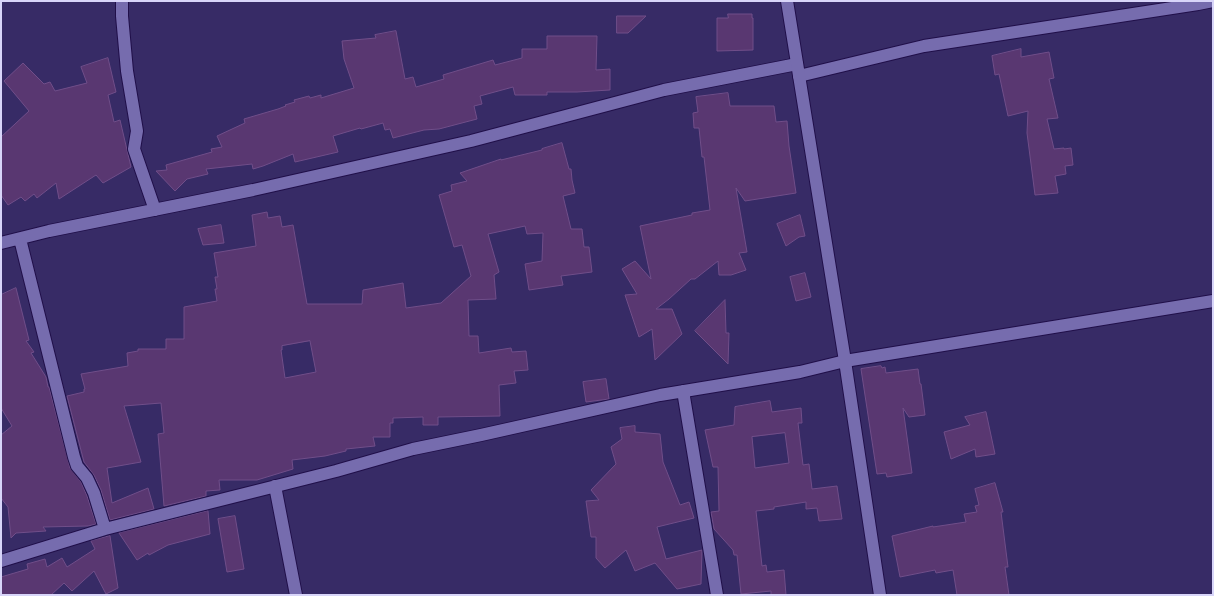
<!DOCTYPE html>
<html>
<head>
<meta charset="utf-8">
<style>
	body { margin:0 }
	#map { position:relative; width:1214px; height:596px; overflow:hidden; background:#372b66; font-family:Raleway,sans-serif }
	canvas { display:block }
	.frame { position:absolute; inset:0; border:2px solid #d8d5f9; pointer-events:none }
</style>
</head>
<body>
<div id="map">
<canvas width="1214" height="596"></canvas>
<div class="frame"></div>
</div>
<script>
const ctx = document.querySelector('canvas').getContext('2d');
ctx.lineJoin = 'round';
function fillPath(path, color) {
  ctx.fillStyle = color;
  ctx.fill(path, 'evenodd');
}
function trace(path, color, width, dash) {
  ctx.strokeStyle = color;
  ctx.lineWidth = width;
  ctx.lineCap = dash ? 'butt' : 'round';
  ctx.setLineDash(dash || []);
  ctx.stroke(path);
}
const building = new Path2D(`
	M728 14H752V18H753V50L717 51V18H728Z
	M617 16H646L628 33H617Z
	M396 31 405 79 413 77 416 87 444 79 443 75 493 60 495 65 522 58V49H547V36H597L596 70 610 69V90L577 92H547V95H515L513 87 480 96 482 104 474 106 477 119 439 129 424 130 393 138 390 129 385 130 383 123 361 129 360 128 333 136 338 152 295 162 293 154 263 166 253 169 252 164 206 169 208 174 187 179 175 191 156 171 167 170 166 165 212 152 211 149 222 147 217 136 245 123 244 119 278 109 286 106 285 105 295 102 294 100 309 96 310 98 321 95V98L354 88 344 59 342 41 376 38 375 35Z
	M1021 49V57L1049 52 1054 78 1049 79 1058 118 1047 119 1054 149 1064 148V149L1071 148 1073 165 1065 166 1066 174 1055 176 1058 193 1035 195 1027 133 1028 111 1008 116 999 74 995 75 992 56Z
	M108 58 116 92 108 95 114 122 120 120 131 167 103 183 96 175 59 199 56 183 37 198 34 194 25 201 21 197 8 205 1 195V137L29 111 4 81 23 63 44 84 50 82 55 91 87 83 81 67Z
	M728 93 730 106H774L776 122 787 121 789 146 796 193 745 201 736 188 747 252 739 253 746 270 731 275H719L718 261 695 279H691L669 299 656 309H672L682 334 655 360 652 329 639 337 625 295 637 294 622 269 635 261 651 279 640 226 692 215V213L710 210 704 157H702L699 128H694L693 113 698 112 696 97Z
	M562 143 569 169H571L572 180 575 193 563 196 571 229H582L584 247H589L592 272 561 276 563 285 529 290 525 264 542 261 543 233 527 234 525 226 488 234 499 272 494 275 496 299 468 300 469 336H478L479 353 511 348 512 352 526 351 528 370 514 371 516 383 499 385 500 416 438 417V425H423V417L393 418V423H390V437H373L375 446 346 449V451L325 456 292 460 293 469 257 480H219L220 490 206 491V496L164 506 158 434 164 433 161 403 124 406 141 462 107 468 112 503 148 488 154 509 110 520 101 490 94 475 84 462 67 396 84 392V389H85L81 374 128 366 127 353 138 351V349H166V339H184V307L217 301 215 289H217L215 277H218L214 253 256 246 252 215 267 212 268 218 280 216 282 227 293 225 307 304H362L363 290 403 283 406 308 441 303 471 276 462 245 454 247 439 195 452 191 451 185 467 181 460 173 501 159V160L542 150V149ZM310 341 316 372 285 378 281 350H282V346Z
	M800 215 805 236 799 237 786 246 777 224Z
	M221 225 224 243 203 245 198 229Z
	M805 273 811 297 796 301 790 277Z
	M16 288 29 340 26 341 34 352 31 353 46 377 48 387H49L70 468 81 482 87 496 96 524 88 526 43 527 46 531 16 533 11 538 8 507 1 498V435L12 426 1 408V295Z
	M725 300 726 333H729L728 364 695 331Z
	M881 366 882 368 885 367 886 373 918 369 920 384H921L925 415 909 417 903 408 912 473 887 477 886 473 877 474 861 369Z
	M606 379 609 399 586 402 583 382Z
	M770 401 772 412 801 408 802 423H798L803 465 809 464 812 489 837 486 842 519 819 521 817 508 806 509V502L774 507V509L756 511 762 566 766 565 767 572 784 570 786 595H771V591L741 594 737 555H734L733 550 714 529 711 512 719 511 718 467H713L705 430 734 425 735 407ZM785 433 789 463 755 468 752 437Z
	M986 412 995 454 976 457 975 449 951 459 944 432 970 425 965 417Z
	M635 426V432L660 434 663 462 680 505 689 502 694 518 657 527 666 559 702 550 701 584 677 589 655 563 635 571 626 550 605 568 596 558V537H591L586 501 599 500 591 490 616 464 611 447 622 439 620 428Z
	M995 483 1003 512H1001L1008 567H1005L1009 595H957L953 570 936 573 935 570 900 577 892 536 933 526V527L966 522 964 514 977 512 975 506 979 505 975 489Z
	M208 511 210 534 168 545 149 555 148 553 137 560 119 533Z
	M235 516 244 569 227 572 218 519Z
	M110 536 118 588 106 594 94 571 72 591 64 583 51 595H1V577L28 569 27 564 45 559 47 567 62 558 67 567 95 549 91 541Z`);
fillPath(building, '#593771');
trace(building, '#704e89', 1);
const street = new Path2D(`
	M122 1V16L127 71 137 131 134 149 155 210
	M799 76 924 46 1198 4 1213 1
	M20 239 74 457 77 466 87 478 94 493 105 529
	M1 243 49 231 253 190 471 141 664 90 797 64
	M683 391 717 595
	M275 486 296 595
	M1 561 105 529 336 471 413 449 481 435 660 395 800 372 845 361 1213 301`);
const secondary = new Path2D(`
	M787 1 845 361 880 595`);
trace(street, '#200f49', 14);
trace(secondary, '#200f49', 14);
trace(street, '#766cae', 12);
trace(secondary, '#766cae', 12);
</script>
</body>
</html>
